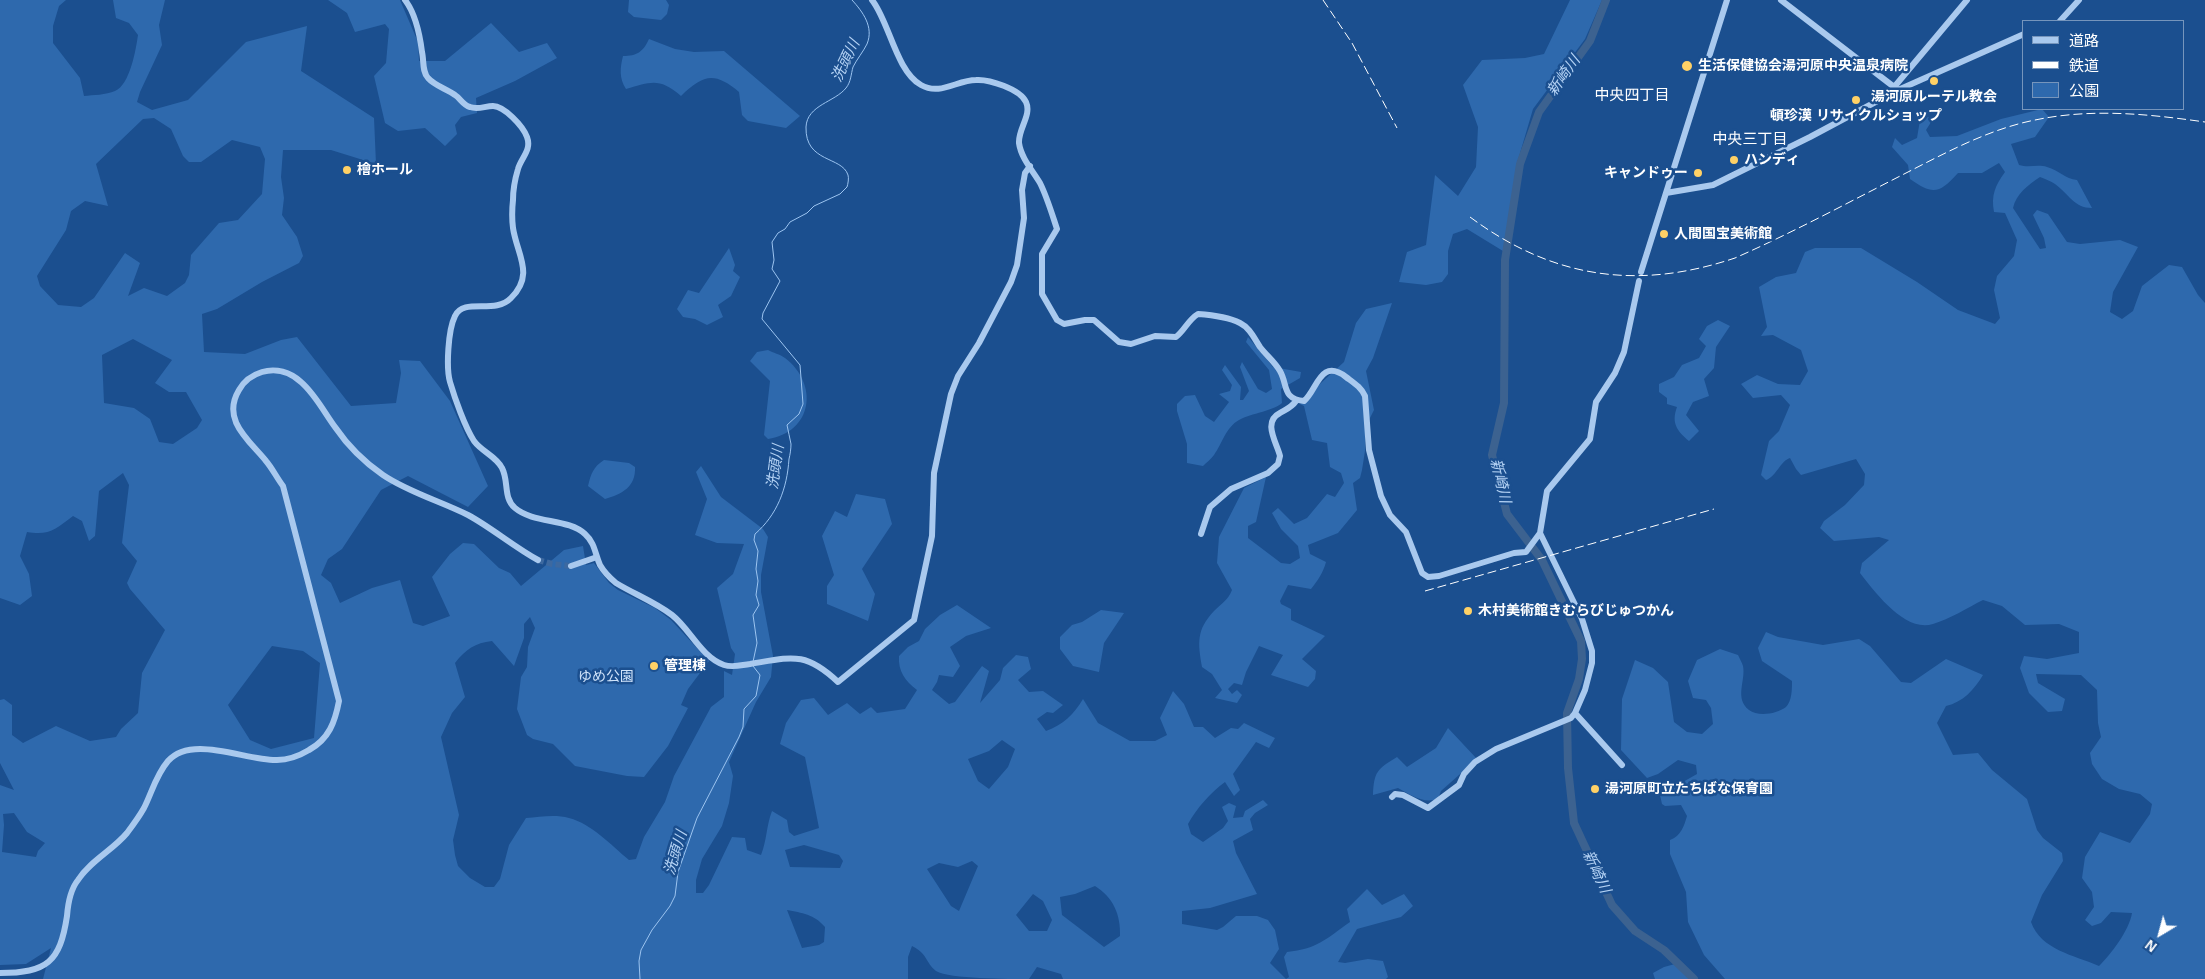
<!DOCTYPE html>
<html>
<head>
<meta charset="utf-8">
<style>
	body { margin:0 }
	#map { position:relative; width:2205px; height:979px; overflow:hidden; background:#1b4f8f; font-family:Arial,"Noto Sans JP",sans-serif }
	canvas { display:block }
	.legend { position:absolute; left:2022px; top:20px; width:162px; height:90px; box-sizing:border-box; background:#1b4f8f; border:1px solid #7695bc; margin:0; padding:6px 9px; list-style:none; font-size:15px; color:#fff }
	.legend li { display:flex; align-items:center; gap:10px; height:25px }
	.legend b { width:25px; border:1px solid #7695bc }
	.north { position:absolute; left:2135px; top:909px; width:50px; height:50px; -webkit-text-stroke:4px #1b4f8f; paint-order:stroke; rotate:217deg; font-size:14px; font-weight:700; line-height:20px; text-align:center; color:#fff }
	.north::after { content:''; display:block; margin:auto; width:18px; height:22px; background:#fff; clip-path:polygon(50% 0,100% 100%,50% 72%,0 100%) }
</style>
</head>
<body>
<div id="map">
<canvas width="2205" height="979"></canvas>
<ul class="legend">
<li><b style="height:6px;background:#a9c9ee"></b>道路</li>
<li><b style="height:6px;background:#fff"></b>鉄道</li>
<li><b style="height:14px;background:#2e69ad"></b>公園</li>
</ul>
<div class="north">N</div>
</div>
<script>
const ctx = document.querySelector('canvas').getContext('2d');
ctx.lineJoin = 'round';
function fillPath(path, color) {
  ctx.fillStyle = color;
  ctx.fill(path, 'evenodd');
}
function trace(path, color, width, dash) {
  ctx.strokeStyle = color;
  ctx.lineWidth = width;
  ctx.lineCap = dash ? 'butt' : 'round';
  ctx.setLineDash(dash || []);
  ctx.stroke(path);
}
function drawText(font, color, halo, rows, align = 'center') {
  ctx.font = font + ' Arial,"Noto Sans JP",sans-serif';
  ctx.lineWidth = 5;
  ctx.setLineDash([]);
  ctx.textBaseline = 'middle';
  ctx.strokeStyle = halo;
  ctx.fillStyle = color;
  for (const [text, x, y, turn = 0] of rows) {
    ctx.save();
    ctx.translate(x, y);
    ctx.rotate((+turn || 0) * Math.PI / 180);
    ctx.textAlign = isNaN(turn) ? turn : align;
    if (halo) ctx.strokeText(text, 0, 0);
    ctx.fillText(text, 0, 0);
    ctx.restore();
  }
}
fillPath(new Path2D(`
	M0 0H66L59 6 53 26V43L80 78 84 96C93 95 106 95 115 91 130 85 136 49 138 35L129 23 116 18 113 0H165L159 25 162 45 140 92 137 102 152 110 188 100 246 42 307 26 301 71 374 118 376 164 331 150H283L281 177 284 198 282 215 297 237 303 256 299 263 262 282 217 309 202 314 204 352 245 354 281 340 297 337 351 406 396 403 401 373 399 360 420 361 450 401 488 486 468 507 408 476 381 490 342 549 328 559 321 575 331 583 340 603 372 588 400 580 413 623 423 626 450 616 432 577 450 554 463 543 474 544 499 568 510 573 521 586 564 550 583 546 586 565 594 563 609 583 618 590 655 608 671 620 709 661 688 689 681 705 688 708 668 746 644 777 627 776 575 766 553 744 533 739 527 735 517 709 521 677 527 667 528 647 535 628 530 617 524 624V638L514 666 492 641C475 643 466 649 455 663L465 697 452 713 441 737 459 815 453 840 455 855 458 866 470 878 485 887H494L500 879 509 845 526 818C540 817 555 814 569 818 592 824 611 845 629 860L636 859 644 837 665 802 674 776 711 707 724 697V671L732 675 735 654 731 648 717 588 733 574 744 544 717 543 695 535 707 499 696 472 701 466 721 497 763 529 768 537 761 575V592L773 656 771 677 756 702 729 762 733 776 729 803 722 826 702 859 696 880V893H703L709 885 732 837 745 838 747 850 761 855C767 840 766 827 772 811L787 820 789 832 794 836 819 828 805 757 780 744 786 723 801 700 814 698 828 715 847 703 860 714 871 707 877 713 905 709 917 690C905 681 898 671 899 656L908 647 919 641 925 629 940 615 957 605 991 628 966 636 950 647 960 666 953 677 939 675 937 682 932 690 949 704 955 702 982 666 989 671 980 703 1000 680 1003 668 1016 655 1028 657 1031 669 1018 680 1029 692 1043 691 1063 705 1053 713 1047 712 1037 719 1046 731C1063 725 1074 714 1083 699L1098 723 1130 741H1155L1167 735 1160 718 1173 691 1184 704 1194 727H1203L1215 738 1231 728 1238 729 1244 723 1275 738 1269 748 1256 742 1233 774 1240 790 1234 796 1225 782C1210 793 1197 808 1188 824L1191 834 1203 842 1223 828 1228 821 1222 807 1229 803 1236 806 1233 818 1243 817 1245 811 1263 800 1268 805 1255 813 1250 819 1253 830 1233 841 1236 853 1257 894 1210 908 1182 911V924L1217 930 1223 927 1236 916H1257L1268 920 1275 930 1279 949 1270 963 1286 979H1063L1061 974 1037 967 1029 979C1008 979 950 979 936 971 925 962 928 954 912 946L908 957V979H43L51 948 26 964 0 965V785L14 790 0 763V700L4 699 12 705V735L23 743 56 726 90 741 116 737 121 729 138 713 142 673 165 630 130 589 127 583 137 561 122 543 129 485 123 473 99 491 95 536 89 541 82 521 73 516C56 529 49 536 27 532L20 556 29 574 32 596 20 605 0 598ZM154 118 171 129 183 156 189 162H201L232 140 260 147 265 159 262 194 238 220 219 223 191 255 189 275 185 283 167 296 144 288 128 296 140 263 125 253 94 298 81 307 58 305 40 286 37 276 66 230 71 211 85 201 108 206 96 164 143 119ZM133 339 172 360 155 383 169 392H186L202 420 197 428 173 444 159 442 150 419 134 408 104 403 102 355ZM272 646 303 651 320 663 314 738 271 749 250 740 228 705ZM1002 740 1015 749 1008 767 989 789 978 781 968 759 989 751ZM14 813 27 832 45 843 38 851 36 857 2 852 4 825 3 814ZM804 845 839 855 843 861 840 868 790 867 785 850ZM972 861 978 866 959 911 951 906 927 869 939 863 958 867ZM1095 886C1113 897 1121 915 1120 936L1104 947 1062 915 1060 897 1075 894ZM1033 894 1043 901 1052 920 1047 931H1029L1016 915ZM787 910C802 913 814 914 825 927L824 942 819 945 802 948Z
	M328 0H400L418 42 419 61H445L491 23 519 52 547 43 557 58 515 81 476 98 477 113 461 117 455 125 457 134 445 146 425 128 398 131 385 123 374 76 386 63 389 29 385 24 355 32 347 13Z
	M629 0H666L669 5 667 14 661 20 634 17 628 12Z
	M1570 0H1602L1585 39 1533 109 1518 160 1503 251 1467 229 1453 234 1448 251V274L1442 282 1426 285 1399 282 1407 252 1426 245 1435 175 1458 196 1476 167 1478 127 1463 85 1482 60 1525 58 1544 54Z
	M649 39 675 49 694 52 724 51 800 116 786 128 748 121 742 115 739 92C714 71 703 75 681 96 659 77 651 82 626 89 619 78 620 68 623 56 637 56 643 52 649 39Z
	M2042 109 2049 117 2035 137 2011 144 2019 165C2029 168 2038 164 2047 167 2059 170 2065 179 2077 180L2092 208C2074 208 2069 194 2055 184 2051 181 2045 179 2040 177 2028 185 2016 194 2013 208L2040 249 2046 248 2044 238 2033 215 2037 210 2048 214 2067 242 2080 244 2120 240 2138 247 2113 292 2110 312 2122 319 2133 311 2142 286 2169 265 2182 267 2198 295 2205 303V979H1725L1704 955 1688 922 1686 892 1670 854V840C1681 836 1684 826 1687 816L1681 805 1665 806 1662 804 1660 795 1697 774 1696 765 1678 760 1658 774 1647 778 1621 750 1622 699 1635 660 1653 668 1668 682 1674 722 1687 732 1702 734 1713 724 1711 708 1706 700 1693 698 1688 681 1697 660 1720 649 1738 655C1740 659 1742 663 1743 666 1746 681 1734 698 1749 710 1758 717 1777 714 1786 707 1792 701 1792 689 1792 681L1762 661 1758 648 1766 632 1778 637 1823 645 1859 639 1870 646 1901 682 1911 683 1946 659 1983 675C1974 690 1963 702 1946 706L1937 723 1953 755 1978 753 1992 770 2027 799 2037 830 2043 838 2062 853 2063 861 2042 895 2031 922C2041 950 2074 955 2099 966 2111 954 2129 931 2132 913L2111 912 2101 923 2092 926 2085 920 2094 907 2092 892 2082 878 2085 857 2100 832 2130 843 2150 814 2152 804 2140 794 2119 789 2102 779 2092 764 2090 753 2101 737 2098 723 2097 690 2081 675 2036 674 2038 683 2065 699 2062 711 2048 712 2029 693 2020 668 2024 656 2047 659 2079 653V632L2059 624 2025 625 2002 606 1983 600C1967 608 1950 619 1933 624 1905 633 1875 592 1860 573L1862 563 1889 540 1879 537 1834 541 1820 528 1824 521 1845 505 1864 485 1865 474 1856 459 1801 475 1796 469 1790 458C1780 461 1777 476 1766 480L1761 475 1769 441 1779 431 1790 405 1781 395 1753 398 1741 384 1757 375 1778 384 1800 385 1808 371 1801 350 1773 335 1761 336 1767 327 1759 287 1776 277 1796 273 1805 252 1815 248H1861L1917 282 1958 310 1995 324 2000 318 1994 290 1997 276 2014 256 2017 240 2005 213 1994 212C1991 195 1995 186 2005 172L1999 163 1982 173H1958C1939 194 1933 195 1910 179L1908 165 1892 147 1895 138 1902 145 1917 138 1920 120 1928 117 1933 119 1926 130 1930 137 1957 136 2001 119Z
	M729 248 735 265 733 271 740 277 731 296 718 305 723 317 707 325 695 319 683 317 677 309 688 290 699 293Z
	M1392 303 1373 358 1366 371 1374 410 1365 428V451L1362 470 1360 478 1353 483 1357 510 1338 533 1308 545 1310 554 1326 562C1323 573 1318 580 1311 589L1288 585 1280 601 1281 604 1291 609V620L1325 636 1302 659 1316 671 1315 679 1308 687 1271 675 1283 655 1259 646 1246 672 1242 685 1234 683 1228 689 1232 694 1237 690 1242 695 1237 703 1215 698 1222 690 1212 674 1202 667C1198 643 1196 630 1214 611 1222 603 1228 600 1232 590L1217 563 1219 537 1244 488 1266 477 1256 522 1248 526V538L1281 563 1290 564 1300 558 1298 546 1281 529 1272 513 1278 508 1294 524 1307 518 1327 494 1335 497 1344 483 1341 473 1330 467 1327 443 1312 440 1304 406 1300 404 1310 393 1344 362 1356 323 1366 309Z
	M1718 320 1730 326 1716 347 1714 368 1704 379 1709 396 1693 402 1686 415 1699 431 1689 441C1677 431 1671 423 1677 407L1667 404V398L1659 392V384L1674 377 1682 365 1699 358 1706 346 1699 339 1707 326Z
	M1248 337 1273 367 1301 372 1300 378 1281 389 1282 403C1273 411 1252 413 1239 420 1226 427 1222 444 1214 455 1211 459 1206 463 1203 466L1187 463V444L1177 411V404L1185 396 1195 395 1205 416 1214 422 1229 402 1219 394 1230 391 1232 385 1222 370 1225 365 1241 387 1240 400H1243L1249 391 1240 367 1242 362 1258 389 1266 393 1272 389 1269 370 1246 342Z
	M768 350C773 353 780 354 785 358 819 384 813 432 768 439L764 435 770 381 750 361 757 352Z
	M604 460 629 463 635 467C636 487 622 494 605 499L588 486C591 474 593 467 604 460Z
	M856 494 885 499 892 524 862 569 875 594 868 621 827 604V586L834 575 822 536 835 511 847 517Z
	M1101 610 1124 613 1104 643 1099 672 1073 666 1060 649V637L1072 625 1082 622Z
	M1448 728 1477 759 1441 791 1438 799C1423 804 1411 795 1398 788L1373 795C1374 772 1377 769 1397 757L1407 767 1436 748Z
	M1367 889 1382 905 1404 894 1413 906 1401 917 1357 929 1338 962 1345 963 1368 959 1383 961 1388 977 1386 979H1286L1289 977 1284 957 1287 952C1317 949 1326 939 1350 922L1347 909Z
	M1675 964 1693 979H1655L1653 973 1664 967Z`), '#2e69ad');
trace(new Path2D(`
	M753 662 757 643 753 615 759 605 756 595 758 581 756 569 758 551 754 540 755 534C777 515 787 489 789 459 790 455 791 449 791 444 790 438 788 431 787 425L799 414 803 404 800 365 762 319 763 313 780 281 772 269 774 260 772 242 778 233 785 229 790 222 807 213 814 206 840 194 847 187C848 184 849 178 848 175 842 156 805 163 806 127 807 105 835 102 846 88 851 82 851 74 853 67 857 59 863 52 867 44 874 27 863 12 852 0
	M640 979 639 961 641 950 652 930 670 906 675 896 678 872 697 818 739 737 743 727 744 709 756 696 760 675 753 666`), '#9cc4f0', 1);
trace(new Path2D(`
	M1606 0 1590 41 1539 112 1520 164 1505 260 1504 403 1492 455 1507 514 1542 560 1581 641 1582 659 1579 679 1567 713 1568 768 1574 823 1612 905 1635 931 1664 950 1694 979`), '#3c6290', 8);
trace(new Path2D(`
	M538 560 552 564 571 566`), '#3d69a0', 6, [6, 3]);
trace(new Path2D(`
	M405 0C415 13 420 36 422 52 424 60 422 72 428 78 435 86 447 89 455 95 460 98 463 105 470 107 478 110 485 106 493 106 504 106 523 126 527 137 532 150 521 158 518 169 515 179 513 191 513 200 512 209 512 220 513 228 517 255 535 274 511 298 495 315 464 297 455 316 448 330 446 368 450 382 455 399 465 427 474 441 482 452 496 456 502 468 509 481 503 498 515 508 534 524 568 518 585 534 595 543 595 554 600 565 604 572 610 578 616 583 634 594 655 602 672 615 690 629 701 657 724 665 733 668 741 665 750 664 792 657 805 651 838 682L914 620 932 536 934 473 951 394 958 376 979 343 1011 282 1017 265 1024 218 1022 190 1025 173 1030 166
	M872 0C889 21 896 71 921 85 940 96 957 80 976 80 989 79 1020 89 1026 102 1032 115 1018 129 1019 143 1021 158 1033 171 1040 183 1047 197 1052 214 1057 229L1042 254V294L1057 320 1064 324 1085 320H1094L1119 342 1131 344 1155 336 1176 337C1185 330 1188 320 1198 314 1212 315 1228 317 1240 323 1250 328 1254 338 1260 347 1266 355 1275 362 1280 371 1288 385 1282 399 1304 401 1317 391 1320 357 1346 377 1354 383 1361 387 1365 396L1369 450 1381 496 1390 515 1406 532 1422 573 1428 577 1439 576 1514 553 1526 552 1540 533
	M1781 0 1898 90
	M2060 21 2079 0
	M1895 86 1967 0
	M1666 193 1713 185 1810 137 1898 90 2024 34
	M1641 272 1727 0
	M1201 534 1210 507 1231 489 1268 473 1278 464 1280 456C1277 443 1262 422 1280 413 1287 409 1292 407 1296 401
	M571 566 597 557
	M1575 713 1622 765
	M1392 797 1395 794 1403 795 1428 808 1459 785 1464 774 1475 762 1496 749 1571 718 1575 713 1585 690 1592 663V651L1582 619 1540 533 1547 491 1590 439 1596 402 1615 373 1624 352 1639 281
	M0 973C47 973 60 962 67 916 68 903 70 890 78 880 90 861 113 850 127 833 133 825 139 817 144 808 152 792 156 775 168 761 192 734 246 761 277 760 289 760 299 756 309 750 329 739 335 722 339 701L283 486C277 478 272 468 266 461 249 440 221 420 239 390 244 381 252 375 262 372 276 368 290 372 301 382 315 394 324 412 335 427 348 446 364 462 383 475 408 492 440 501 468 515 492 528 514 547 538 560`), '#a9c9ee', 6);
trace(new Path2D(`
	M1323 0 1352 43 1397 128
	M1470 217C1552 278 1637 291 1735 258 1794 232 1851 201 1908 172 1949 151 1990 129 2035 120 2092 108 2148 114 2205 122
	M1425 591 1714 509`), '#fff', 1, [9, 4]);
for (const [x, y, r, color] of [
	[1687,66,6,"#ffd166"],
	[1934,81,5,"#ffd166"],
	[1856,100,5,"#ffd166"],
	[1734,160,5,"#ffd166"],
	[347,170,5,"#ffd166"],
	[1698,173,5,"#ffd166"],
	[1664,234,5,"#ffd166"],
	[1468,611,5,"#ffd166"],
	[654,666,5,"#ffd166"],
	[1595,789,5,"#ffd166"]
]) {
  const dot = new Path2D();
  dot.arc(x, y, r, 0, 2 * Math.PI);
  ctx.fillStyle = color;
  ctx.fill(dot);
  trace(dot, '#1b4f8f', 2);
}
drawText('bold 14px', '#fff', '#1b4f8f', [
	["生活保健協会湯河原中央温泉病院",1698,66],
	["湯河原ルーテル教会",1934,97,"center"],
	["頓珍漢 リサイクルショップ",1856,116,"center"],
	["ハンディ",1744,160],
	["檜ホール",357,170],
	["キャンドゥー",1688,173,"right"],
	["人間国宝美術館",1674,234],
	["木村美術館きむらびじゅつかん",1478,611],
	["管理棟",664,666],
	["湯河原町立たちばな保育園",1605,789]
], 'left');
drawText('14px', '#cfe3fa', '#1b4f8f', [
	["ゆめ公園",606,677]
]);
drawText('italic 15px', '#b5d3f5', '#1b4f8f', [
	["洗頭川",846,61,-64],
	["新崎川",1564,76,-55],
	["洗頭川",776,467,-82],
	["新崎川",1500,481,77],
	["洗頭川",676,853,-73],
	["新崎川",1596,872,65]
]);
drawText('15px', '#fff', '#1b4f8f', [
	["中央四丁目",1632,96],
	["中央三丁目",1750,140]
]);
</script>
</body>
</html>
